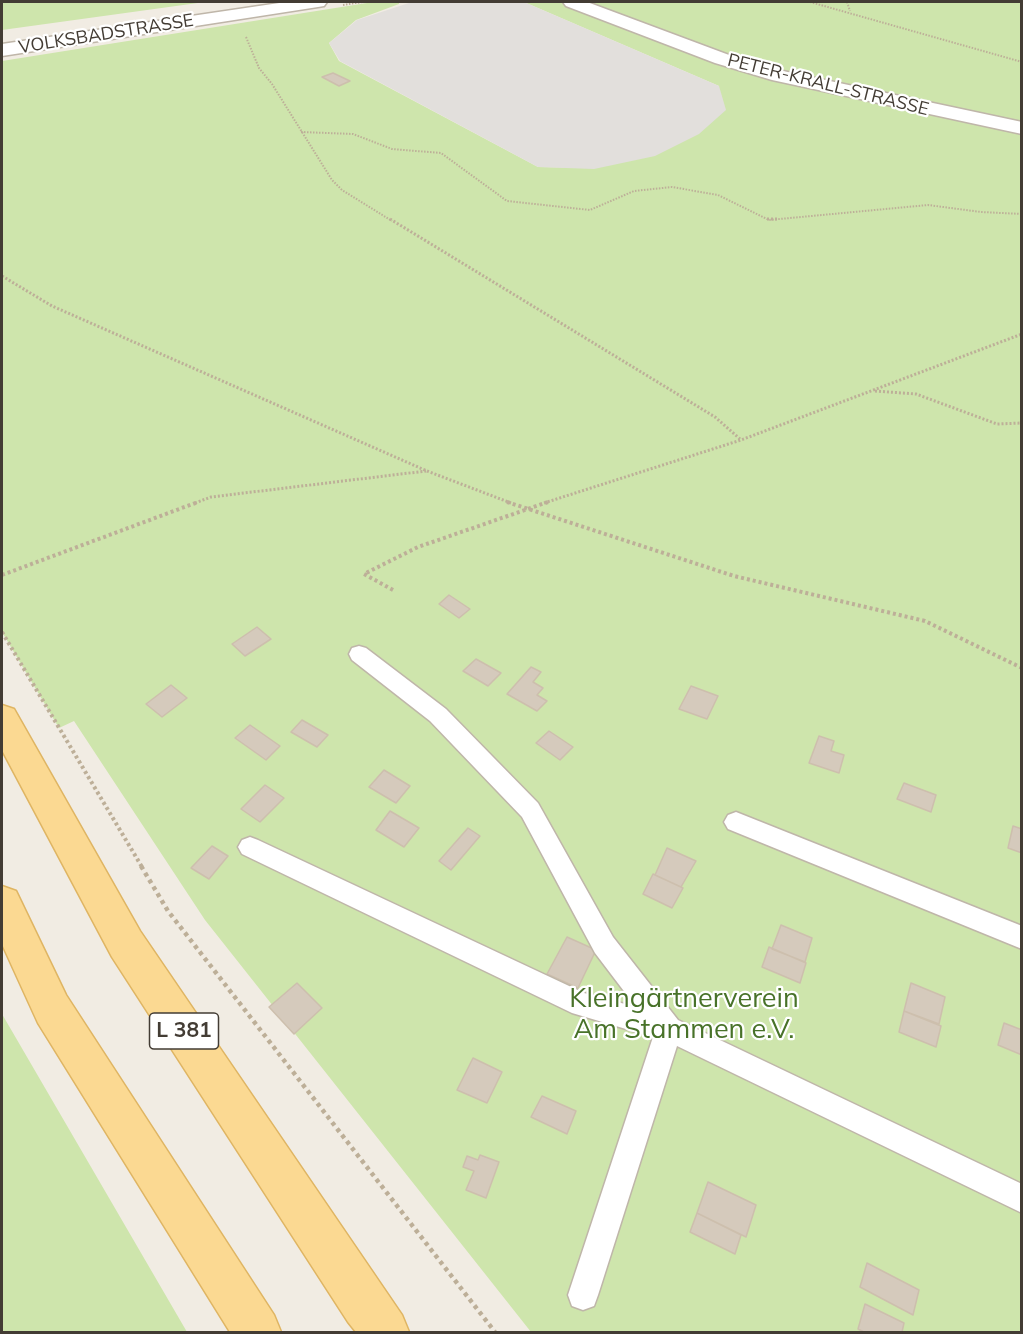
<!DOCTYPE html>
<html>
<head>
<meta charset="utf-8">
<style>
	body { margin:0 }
	#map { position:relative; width:1023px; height:1334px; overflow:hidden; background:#f1ece3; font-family:Mulish,sans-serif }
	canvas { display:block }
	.frame { position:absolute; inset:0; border:3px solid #433c34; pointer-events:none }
</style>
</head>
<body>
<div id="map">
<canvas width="1023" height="1334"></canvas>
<div class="frame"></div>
</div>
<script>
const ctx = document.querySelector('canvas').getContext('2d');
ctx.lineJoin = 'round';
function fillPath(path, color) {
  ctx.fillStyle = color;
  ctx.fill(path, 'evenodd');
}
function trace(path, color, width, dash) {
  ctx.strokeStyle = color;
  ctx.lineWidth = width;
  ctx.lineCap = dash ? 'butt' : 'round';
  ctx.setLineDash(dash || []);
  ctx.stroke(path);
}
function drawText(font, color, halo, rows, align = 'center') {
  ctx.font = font + ' Mulish,sans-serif';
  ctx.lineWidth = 4.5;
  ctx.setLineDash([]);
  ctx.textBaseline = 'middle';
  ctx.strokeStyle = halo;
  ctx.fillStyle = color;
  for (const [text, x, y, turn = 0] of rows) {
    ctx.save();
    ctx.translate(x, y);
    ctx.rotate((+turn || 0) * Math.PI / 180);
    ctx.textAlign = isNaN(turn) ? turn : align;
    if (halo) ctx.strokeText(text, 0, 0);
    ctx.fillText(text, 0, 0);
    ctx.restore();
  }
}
fillPath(new Path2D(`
	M2 2H205L2 30Z
	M373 2H399V4L356 20 329 43 339 61 538 167 593 168 719 86 524 2H1021V1332H531L205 920 74 721 59 728 2 632V61Z
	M2 1014 187 1332H2Z`), '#cee5ac');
fillPath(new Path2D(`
	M412 2H524L719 86 726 110 699 134 655 156 594 169 538 167 340 61 329 43 357 20Z`), '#e2dfdc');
const building = new Path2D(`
	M333 73 350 81 339 86 322 77Z
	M449 595 470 609 459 618 439 604Z
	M257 627 271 639 245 656 232 644Z
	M476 659 501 673 488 686 463 671Z
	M531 667 541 672 533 682 543 688 537 695 547 701 537 711 507 694Z
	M171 685 187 698 162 717 146 704Z
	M691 686 718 696 707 719 679 709Z
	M302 720 328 735 317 747 291 732Z
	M250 725 280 746 266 760 235 738Z
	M549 731 573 747 560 760 536 743Z
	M819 736 834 741 831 751 844 755 839 773 809 763Z
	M384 770 410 786 396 803 369 787Z
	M904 783 936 795 931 812 897 799Z
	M265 785 284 798 260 822 241 809Z
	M390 811 419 828 404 847 376 830Z
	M1013 826 1022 829V853L1008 848Z
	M468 828 480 836 451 870 439 861Z
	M212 846 228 856 209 879 191 868Z
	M667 848 696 861 681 887 655 875Z
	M653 874 683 888 672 908 643 894Z
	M781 925 812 938 805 962 772 949Z
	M567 937 596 950 578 988 547 974Z
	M769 947 806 963 800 983 762 967Z
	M297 983 322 1008 294 1034 269 1007Z
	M911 983 945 997 939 1024 904 1011Z
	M904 1011 941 1026 936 1047 899 1032Z
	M1004 1023 1022 1030V1055L998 1045Z
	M473 1058 502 1072 487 1103 457 1090Z
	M542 1096 576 1111 567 1134 531 1117Z
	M480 1155 499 1162 486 1198 466 1190 474 1171 463 1167 467 1156 478 1160Z
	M708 1182 756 1205 746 1237 697 1213Z
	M697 1213 741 1235 735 1254 690 1232Z
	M867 1263 919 1290 913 1315 860 1287Z
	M865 1304 904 1323 902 1332H864L858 1329Z`);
fillPath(building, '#d5cabc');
trace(building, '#cdbfad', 1.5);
const service = new Path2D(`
	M359 646 366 648 446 709 538 803 613 937 678 1020 1022 1184V1213L677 1046 598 1295 594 1306 583 1310 572 1306 568 1295 653 1037 572 1013 242 854 238 847 242 840 250 837 258 840 584 993 636 1007 595 953 522 817 430 721 352 660 349 654 352 648Z
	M736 812 1022 926V949L728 829 724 822 728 815Z`);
const tertiary = new Path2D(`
	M286 2H327L324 6 318 7 2 56V44Z
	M563 2H587L729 55 783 71 1022 122V134L772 80 715 63 566 6Z`);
const primary = new Path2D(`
	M2 705 14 709 140 931 402 1315 409 1332H356L348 1322 112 957 2 750Z
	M2 886 16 891 66 995 274 1315 281 1332H230L38 1023 2 944Z`);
trace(service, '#bfb6a9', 3);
trace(tertiary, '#bfb6a9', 3);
trace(primary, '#dfb563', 3);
trace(new Path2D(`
	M810 2 1022 62
	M847 2 850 11
	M343 5 362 2
	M246 37 259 68 272 84 332 180 342 190 392 221
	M301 132 353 134 392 149 441 153 507 201 590 210 634 191 672 187 718 195 769 220 928 205 981 212 1022 214`), '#bdaf98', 2, [1.5, 1.5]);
trace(new Path2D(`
	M390 219 715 417 740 439
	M767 219H778
	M2 276 52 306 427 471 511 503
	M875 391 916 394 997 424 1022 423
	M195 503 211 497 426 471
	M544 503 741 440 1022 334`), '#bdaf98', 3, [2, 2]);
trace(new Path2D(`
	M507 502 734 576 925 621 1022 668
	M2 575 198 502
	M393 590 364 574 418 547 548 502
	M2 632 142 867`), '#bdaf98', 4, [3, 3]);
trace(new Path2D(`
	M141 866 168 911 495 1332`), '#bdaf98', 4.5, [4, 4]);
fillPath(service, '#fff');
fillPath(tertiary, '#fff');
fillPath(primary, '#fbd992');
drawText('18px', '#433c34', '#fff', [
	["VOLKSBADSTRASSE",106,34,-9],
	["PETER-KRALL-STRASSE",828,85,14]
]);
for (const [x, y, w] of [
	[184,1031,69]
]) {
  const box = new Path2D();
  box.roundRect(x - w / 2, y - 18, w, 36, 4.5);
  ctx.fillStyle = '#fff';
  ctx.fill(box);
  trace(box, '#433c34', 1.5);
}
drawText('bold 21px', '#433c34', null, [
	["L 381",184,1031]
]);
drawText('27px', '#487229', '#fff', [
	["Kleingärtnerverein",684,999],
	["Am Stammen e.V.",684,1030]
]);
</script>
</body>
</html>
